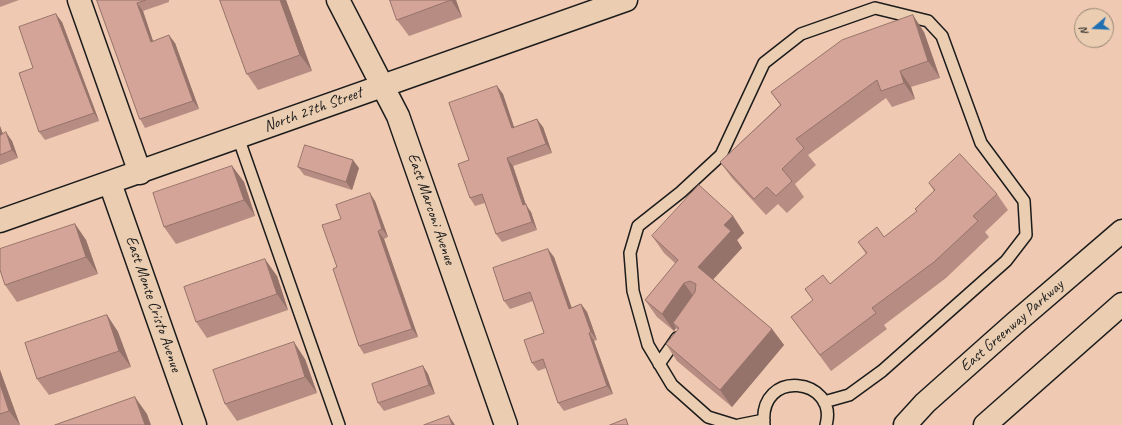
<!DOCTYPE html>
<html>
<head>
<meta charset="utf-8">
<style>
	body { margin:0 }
	#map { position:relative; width:1122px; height:425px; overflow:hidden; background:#efc9b1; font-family:Caveat,sans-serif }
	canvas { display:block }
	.north { position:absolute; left:1074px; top:8px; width:40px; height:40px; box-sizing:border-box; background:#ebceb2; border:1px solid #988776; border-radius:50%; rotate:251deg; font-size:11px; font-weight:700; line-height:16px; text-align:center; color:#1c1c1c }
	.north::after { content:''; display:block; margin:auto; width:14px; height:18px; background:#1f6fb2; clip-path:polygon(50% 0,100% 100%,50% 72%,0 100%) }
</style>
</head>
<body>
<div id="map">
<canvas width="1122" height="425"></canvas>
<div class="north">N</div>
</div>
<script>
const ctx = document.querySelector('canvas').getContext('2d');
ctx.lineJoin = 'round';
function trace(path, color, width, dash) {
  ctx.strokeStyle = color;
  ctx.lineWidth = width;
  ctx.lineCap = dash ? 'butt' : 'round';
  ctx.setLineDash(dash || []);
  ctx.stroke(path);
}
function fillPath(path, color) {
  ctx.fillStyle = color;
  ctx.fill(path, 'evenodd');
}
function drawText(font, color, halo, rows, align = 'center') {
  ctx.font = font + ' Caveat,sans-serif';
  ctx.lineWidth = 3;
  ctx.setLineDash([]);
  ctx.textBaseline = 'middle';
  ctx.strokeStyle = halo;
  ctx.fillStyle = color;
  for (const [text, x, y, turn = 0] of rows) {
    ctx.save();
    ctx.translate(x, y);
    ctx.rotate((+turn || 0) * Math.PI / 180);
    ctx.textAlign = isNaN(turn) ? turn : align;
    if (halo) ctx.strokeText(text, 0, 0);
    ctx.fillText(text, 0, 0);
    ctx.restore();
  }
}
const service = new Path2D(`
	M238 137 339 425
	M659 364 677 338
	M734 425 708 417 672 385 648 345 633 291 630 253 638 226 681 192 721 155 764 63 801 34 875 8 928 21 942 36 981 143 1024 201 1026 235 1006 261 882 371 849 395 824 402
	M739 425 764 420
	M764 425C758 367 839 378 826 425`);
const minor = new Path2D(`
	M79 0 140 173
	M338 0 398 116 506 425
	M110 183 195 425
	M0 221 626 0`);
const secondary = new Path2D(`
	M905 425 925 403 1015 323 1122 231
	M985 425 1122 304`);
trace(service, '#1c1c1c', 14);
trace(minor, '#1c1c1c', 25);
trace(secondary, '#1c1c1c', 25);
trace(service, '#ebceb2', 11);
trace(minor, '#ebceb2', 22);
trace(secondary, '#ebceb2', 22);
fillPath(new Path2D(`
	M0 0H19L0 7Z
	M97 0H169V2L143 11 153 41 175 43 199 109 145 128 140 119Z
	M220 0H286L312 71 258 90 247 74Z
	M390 0H456L462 17 409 36 397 20Z
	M62 22 99 121 45 140 39 132 33 68Z
	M924 32 940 78 911 87 915 99 892 107 886 98 808 155 816 165 795 184 804 197 787 213 778 204 766 215 732 178 720 162 780 105 771 92Z
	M497 86 503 94 514 127H543L552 153 513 166 526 205 531 212 537 230 502 242 496 234 485 203 475 206 470 198 469 160Z
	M0 126 3 134 12 141 18 158 0 165Z
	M232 166 244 182 255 216 176 244 164 227Z
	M298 167 359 168 352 190 304 175Z
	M929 183 997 194 1008 210 985 232 989 237 946 278 884 325 887 329 831 371 803 333 791 317 813 300 805 289 830 284 866 254 858 242 884 237 917 212 915 209 934 191Z
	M375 201 388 237 384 239 418 337 364 354 359 346 341 219Z
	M733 216 744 233 737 240 742 248 713 279 772 329 784 345 732 407 677 361 666 344 678 330 676 328 674 331 657 317 645 300 676 264 664 253 652 236Z
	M75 224 86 240 98 274 17 302 5 285Z
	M554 257 571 308 581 304 587 312 597 340 594 341 613 394 564 411 558 403 546 368 538 371 532 363 544 333 533 301 510 309 504 301Z
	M277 276 288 310 207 338 196 322Z
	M107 315 118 332 131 367 49 395 37 379Z
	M305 359 317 393 237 421 225 404Z
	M423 366 428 374 435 394 384 411 378 403Z
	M0 370 20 425H0Z`), '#b78d83');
fillPath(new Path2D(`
	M280 0H286L312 71 300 55Z
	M450 0H456L462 17 451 0Z
	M137 3 143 11 156 50 151 42Z
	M56 14 62 22 99 121 94 113Z
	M913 15 924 32 940 78 928 61Z
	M169 35 175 43 199 109 193 101Z
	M900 71 911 87 915 99 904 83Z
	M497 86 503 94 517 136 512 128Z
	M537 119 543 127 552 153 546 144Z
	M0 126 6 143 0 134Z
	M6 132 12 141 18 158 12 150Z
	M507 158 513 166 526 205 531 212 537 230 532 222 523 205Z
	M353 160 359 168 352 190 346 182Z
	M232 166 244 182 255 216 244 200Z
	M370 193 375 201 388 237 382 229Z
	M733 216 744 233 737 240 742 248 710 283 698 267 724 225Z
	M75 224 86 240 98 274 86 257Z
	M378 231 384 239 418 337 412 329Z
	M548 249 554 257 575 317 569 309Z
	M265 259 277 276 288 310 277 294Z
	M684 283 696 300 673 323 676 328 674 331 662 314Z
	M581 304 587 312 597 340 591 332Z
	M107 315 118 332 131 367 119 351Z
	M772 329 784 345 732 407 720 390Z
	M589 333 594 341 613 394 607 386Z
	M294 342 305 359 317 393 305 377Z
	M423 366 428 374 435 394 429 385Z
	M0 370 20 425 9 411 0 384Z
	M135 397 147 414 151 425H145Z
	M449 416 455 425H452Z`), '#95736a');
const building = new Path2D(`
	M97 0H146L137 3 151 42 169 35 193 101 140 119Z
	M220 0H280L300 55 247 74Z
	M390 0H451L397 20Z
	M56 14 94 113 39 132 19 73 33 68 19 27Z
	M913 15 928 61 900 71 904 83 881 91 877 80 796 139 804 148 782 169 792 181 776 196 767 187 754 199 720 162 781 105 771 92 842 40Z
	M497 86 512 128 537 119 546 144 507 158 523 205 526 204 532 222 496 234 482 194 470 198 458 164 469 160 449 103Z
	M6 132 12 150 0 155V134V135Z
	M305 145 353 160 346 182 298 167Z
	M960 154 997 194 973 216 978 221 934 262 872 308 876 313 820 355 791 317 813 300 805 289 823 275 830 284 867 253 858 242 877 227 884 237 917 211 915 209 935 190 929 183Z
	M232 166 244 200 164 227 153 193Z
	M699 185 733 216 724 225 731 231 698 267 772 329 720 390 666 344 679 328 673 323 695 292 696 284 690 281 684 283 662 314 645 300 678 260 652 236Z
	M370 193 382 229 378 231 412 329 359 346 333 269 337 267 322 225 341 219 336 205Z
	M75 224 86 257 5 285 0 270V249Z
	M548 249 569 309 581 304 591 332 589 333 607 386 558 403 543 359 532 363 524 340 544 333 530 292 504 301 493 268Z
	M265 259 277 294 196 322 184 287Z
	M107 315 119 351 37 379 25 343Z
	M294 342 305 377 225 404 213 370Z
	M423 366 429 385 378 403 372 384Z
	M0 384 9 411 0 414Z
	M135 397 145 425H55Z
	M449 416 452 425H424Z
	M626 419 628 425H610Z`);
fillPath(building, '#d5a498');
trace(building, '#95736a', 1);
drawText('16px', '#1c1c1c', '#ebceb2', [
	["North 27th Street",313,110,-20],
	["East Marconi Avenue",431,209,71],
	["East Monte Cristo Avenue",153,304,71],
	["East Greenway Parkway",1012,326,-41]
]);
</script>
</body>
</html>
